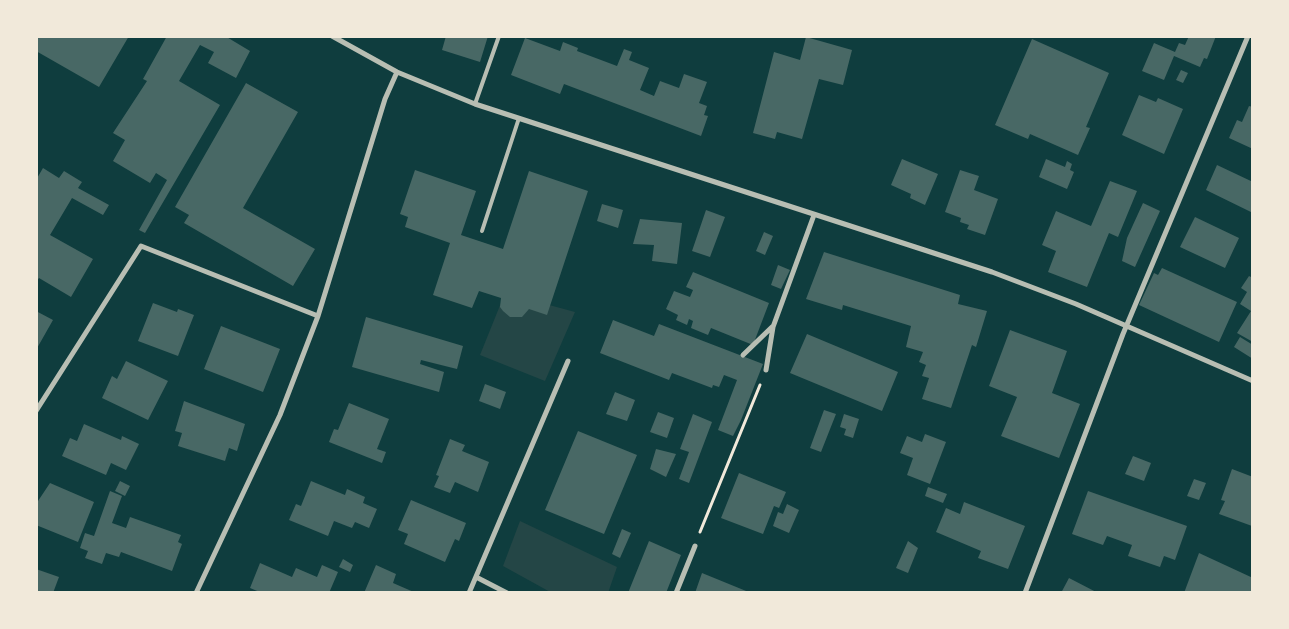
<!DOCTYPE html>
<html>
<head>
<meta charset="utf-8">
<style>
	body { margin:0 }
	#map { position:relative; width:1289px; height:629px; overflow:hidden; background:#0f3d3e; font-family:Signika,sans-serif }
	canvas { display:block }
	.frame { position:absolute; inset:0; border:38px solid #f1e9da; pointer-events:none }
</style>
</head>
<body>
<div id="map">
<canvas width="1289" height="629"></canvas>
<div class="frame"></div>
</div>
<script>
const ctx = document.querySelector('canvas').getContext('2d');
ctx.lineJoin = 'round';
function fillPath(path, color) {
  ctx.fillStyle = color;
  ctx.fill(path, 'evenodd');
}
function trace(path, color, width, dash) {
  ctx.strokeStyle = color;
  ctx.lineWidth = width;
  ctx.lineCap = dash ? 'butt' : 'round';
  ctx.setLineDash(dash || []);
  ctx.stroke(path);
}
fillPath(new Path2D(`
	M505 293 575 312 545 381 480 355Z
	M520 521 617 567 608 593H552L503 566Z`), '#244646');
fillPath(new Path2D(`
	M37 36H129L99 87 36 51Z
	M167 36H225L250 51 236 78 208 63 214 52 200 45 179 81 220 105 145 233 139 230 167 180 156 173 150 183 113 161 125 140 113 133 147 81 143 79Z
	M446 36H488L480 62 442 50Z
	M1189 36H1216L1207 59 1204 58 1200 67 1174 56 1164 80 1142 71 1154 43 1175 52 1179 43 1185 45Z
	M806 37 852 50 843 85 819 79 802 139 777 132 775 139 753 133 774 52 800 60Z
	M525 38 560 51 563 42 578 48 577 51 617 66 624 49 632 52 629 60 649 68 640 90 654 96 660 81 679 88 684 74 707 82 699 103 707 106 704 115 708 116 701 136 564 84 560 94 511 75Z
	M1032 39 1109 73 1086 127 1090 128 1078 155 1030 134 1028 139 995 125Z
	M1181 70 1188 73 1183 83 1176 80Z
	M246 83 298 112 243 208 315 249 293 286 184 223 189 215 175 207Z
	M1139 95 1156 102 1158 98 1183 109 1164 154 1122 135Z
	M1249 106 1253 107V149L1229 138 1237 120 1242 122Z
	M902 159 938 174 925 205 910 198 911 194 891 185Z
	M1046 159 1065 167 1067 161 1072 164 1070 170 1074 172 1067 189 1039 177Z
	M1217 165 1253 182V213L1206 190Z
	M43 168 59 178 64 171 82 182 78 188 109 205 103 215 72 198 50 235 93 259 71 297 39 278 36 282V180Z
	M415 170 476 191 461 235 503 249 529 171 588 191 547 315 529 309 522 317H510L503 311 500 307 501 298 479 291 472 308 433 295 450 243 405 227 408 217 400 214Z
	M960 170 979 176 974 190 998 199 985 235 967 229 969 225 960 222 961 218 945 212Z
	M1110 181 1137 191 1118 237 1109 233 1087 287 1048 272 1056 251 1042 245 1056 211 1091 226Z
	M1143 203 1160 211 1135 267 1122 261 1127 238Z
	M602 204 623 210 618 228 597 221Z
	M706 210 725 217 710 257 692 251Z
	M1195 217 1239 238 1225 268 1180 247Z
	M640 219 682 223 677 264 652 261 654 245 633 244Z
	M764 232 773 236 765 255 756 251Z
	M824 252 960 295 958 304 987 311 976 347 972 345 951 408 922 399 929 378 922 376 926 365 919 362 923 352 906 347 911 326 843 305 842 310 806 299Z
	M778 265 790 270 781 289 771 285Z
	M1162 268 1237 302 1219 342 1139 305 1154 273 1158 275Z
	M693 272 769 303 753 345 711 328 708 335 691 328 693 321 689 319 687 325 676 320 678 315 666 309 674 291 690 297 693 290 686 287Z
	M1249 276 1253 278V308L1251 311 1240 304 1247 292 1241 288Z
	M153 303 177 312 178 309 194 315 178 356 138 341Z
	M36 311 53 320 36 350Z
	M1251 311 1253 312V342L1237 333Z
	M366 317 463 346 457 369 421 360 420 364 444 372 439 392 352 367Z
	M613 320 654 336 659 324 763 364 741 420 733 436 718 430 737 380 724 375 719 387 713 385 712 388 672 373 669 380 600 353Z
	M221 326 280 349 263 392 204 369Z
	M1010 330 1067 351 1052 393 1080 404 1059 458 1001 436 1017 397 989 386Z
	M807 334 898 372 882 411 790 373Z
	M1240 337 1253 345V359L1234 347Z
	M126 361 168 381 148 420 102 398 112 376 117 379Z
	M485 384 506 392 500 409 479 401Z
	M615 392 635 400 627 421 606 414Z
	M184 401 245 424 237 451 229 448 225 461 178 446 182 433 175 431Z
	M349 403 389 419 377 449 386 452 382 463 329 442 334 429 338 430Z
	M824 410 836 414 821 452 810 448Z
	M658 412 674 418 667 438 650 432Z
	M693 414 712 422 689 483 679 479 689 452 680 449Z
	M844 414 859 419 853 438 844 435 846 429 840 427Z
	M84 424 121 440 122 436 139 444 126 470 111 463 106 475 62 456 70 438 77 441Z
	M578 431 637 455 604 534 545 510Z
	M925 434 946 442 930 484 907 475 913 458 900 453 907 436 922 442Z
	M450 439 465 445 462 451 489 462 478 492 455 482 450 493 434 487 439 476 436 475Z
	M656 449 676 454 666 477 650 469Z
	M1133 456 1151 463 1144 481 1125 474Z
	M1232 469 1253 477 1252 526 1219 514 1225 501 1221 500Z
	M739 473 786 492 779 508 774 506 763 534 721 518Z
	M1194 479 1206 483 1199 500 1187 496Z
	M120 481 130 486 125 496 115 491Z
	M311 481 345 495 347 489 365 497 363 503 377 509 369 528 355 522 352 528 334 521 328 536 289 520 296 504 301 506Z
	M50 483 94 502 78 542 36 525V504Z
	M928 487 947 494 943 503 925 496Z
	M110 491 122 496 112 523 126 528 130 517 181 535 178 542 182 544 172 571 121 552 119 557 106 553 102 564 85 558 88 551 80 548 85 533 94 536Z
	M1088 491 1187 526 1175 560 1164 556 1160 567 1128 556 1132 545 1107 536 1103 545 1072 534Z
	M411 500 466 523 459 541 455 539 445 562 404 544 408 534 398 530Z
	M964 502 1025 526 1008 569 978 558 981 551 936 532 946 508 960 514Z
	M787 504 799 510 789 533 773 526 778 512 783 514Z
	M622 529 631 533 620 558 612 554Z
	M649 541 681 555 666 593H628Z
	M908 541 918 548 908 573 896 568Z
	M1199 553 1253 578V593H1184Z
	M343 559 353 565 350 572 339 567Z
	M260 563 292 577 296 568 317 577 322 565 338 572 329 593H262L250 588Z
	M376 565 396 574 393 583 416 593H364Z
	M36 569 59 577 53 593H36Z
	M702 573 751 593H695Z
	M1069 578 1098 593H1061Z`), '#486865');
trace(new Path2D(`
	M700 532 760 385`), '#f1e9da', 3);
trace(new Path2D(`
	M475 104 499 36
	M482 231 519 118`), '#b8beb3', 4);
trace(new Path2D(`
	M332 36 397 72 475 104 992 272 1076 304 1253 381
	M743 355 772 327
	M766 370 773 327 814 215
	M36 411 141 246 318 316
	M476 577 507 593
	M196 593 280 415 318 316 385 99 397 72
	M469 593 568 361
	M676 593 695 546
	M1025 593 1123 334 1248 36`), '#b8beb3', 5);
</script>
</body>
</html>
